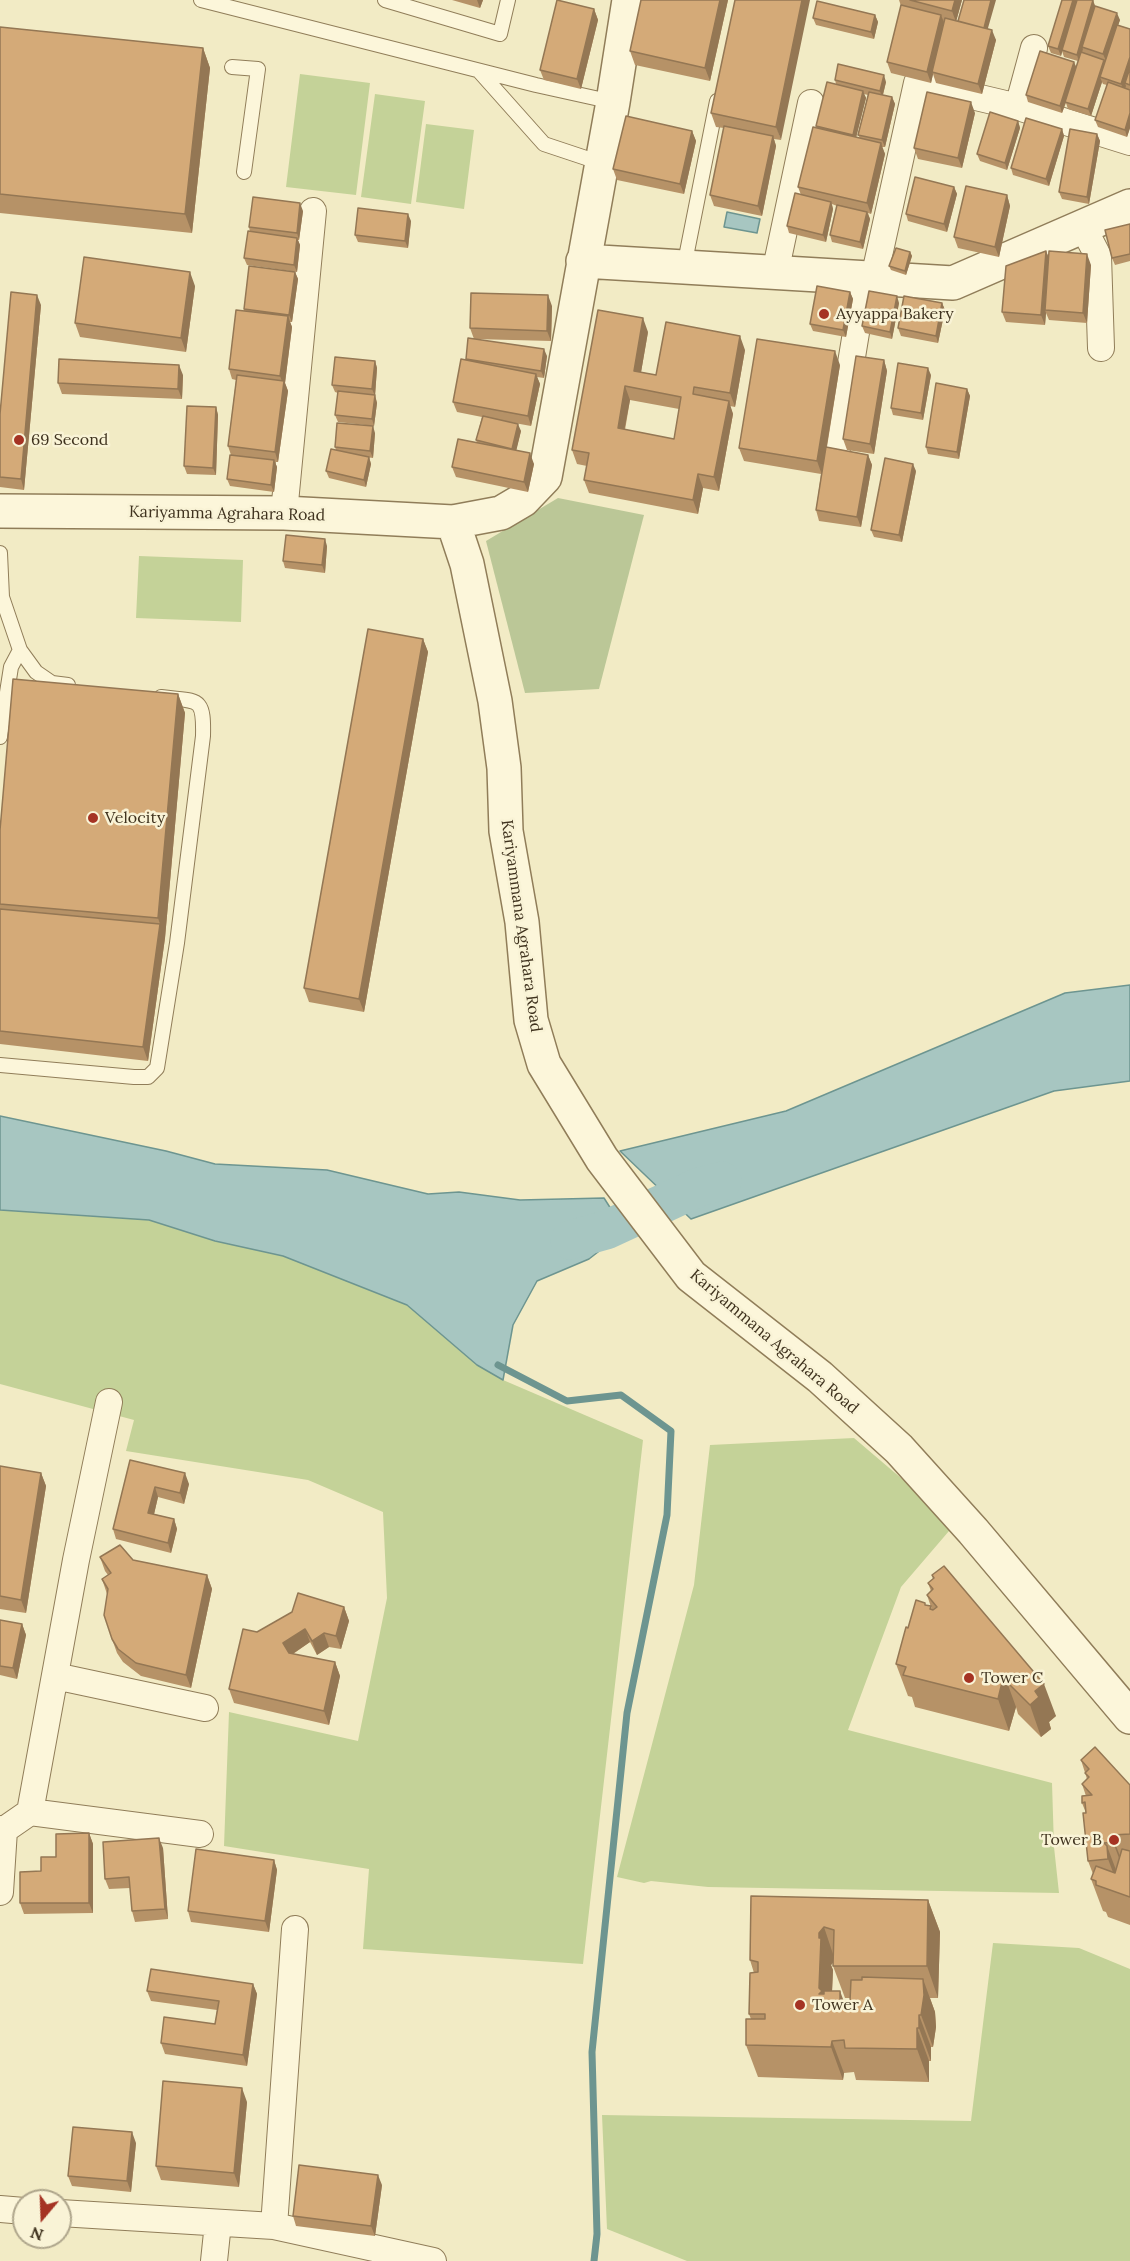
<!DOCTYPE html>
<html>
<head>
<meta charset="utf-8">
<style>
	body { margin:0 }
	#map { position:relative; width:1130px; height:2261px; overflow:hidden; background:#f2ebc5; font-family:Lora,serif }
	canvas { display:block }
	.north { position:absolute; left:12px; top:2189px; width:60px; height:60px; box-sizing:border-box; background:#f9f3d6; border:2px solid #afa68c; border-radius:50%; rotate:199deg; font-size:16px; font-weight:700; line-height:24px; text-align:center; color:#3f321e }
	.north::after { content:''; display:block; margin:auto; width:21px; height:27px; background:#a53323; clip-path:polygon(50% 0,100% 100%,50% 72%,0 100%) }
</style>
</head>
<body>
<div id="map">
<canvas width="1130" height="2261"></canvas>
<div class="north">N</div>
</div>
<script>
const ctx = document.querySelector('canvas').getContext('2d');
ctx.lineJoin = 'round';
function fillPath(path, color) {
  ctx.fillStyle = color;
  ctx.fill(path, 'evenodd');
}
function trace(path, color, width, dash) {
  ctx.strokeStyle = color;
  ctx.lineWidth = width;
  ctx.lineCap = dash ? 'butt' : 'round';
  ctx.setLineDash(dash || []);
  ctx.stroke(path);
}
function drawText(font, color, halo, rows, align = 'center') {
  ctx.font = font + ' Lora,serif';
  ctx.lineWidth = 5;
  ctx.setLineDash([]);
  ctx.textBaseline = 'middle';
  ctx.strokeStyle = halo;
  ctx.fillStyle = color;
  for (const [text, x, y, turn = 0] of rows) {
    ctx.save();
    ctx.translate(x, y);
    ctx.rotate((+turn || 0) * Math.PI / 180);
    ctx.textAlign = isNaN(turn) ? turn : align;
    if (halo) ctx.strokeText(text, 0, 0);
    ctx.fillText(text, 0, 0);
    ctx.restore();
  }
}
fillPath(new Path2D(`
	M300 74 370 83 356 195 286 187Z
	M375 94 425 101 411 204 361 197Z
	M426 124 474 130 464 209 416 202Z
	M139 556 243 560 241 622 136 618Z
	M0 1210 149 1220 215 1241 283 1256 407 1305 477 1365 503 1380 643 1440 583 1964 363 1949 369 1869 224 1846 229 1712 358 1741 387 1598 383 1512 308 1480 126 1451 134 1420 0 1384Z
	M854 1438 955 1524 901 1587 848 1730 1052 1783 1054 1847 1059 1893 708 1887 651 1881 644 1883 617 1877 694 1585 710 1445Z
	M993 1943 1079 1948 1130 1969V2261H687L607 2229 602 2115 971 2121Z`), '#c4d298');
fillPath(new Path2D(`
	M558 498 644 515 599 689 525 693 486 541Z`), '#bbc797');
const water = new Path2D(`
	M727 212 760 219 757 233 724 227Z
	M1130 985V1081L1054 1091 691 1219 620 1151 786 1111 1065 993Z
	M0 1116 166 1151 215 1164 327 1170 428 1194 459 1192 520 1200 604 1198 625 1231 589 1259 537 1281 513 1325 503 1380 477 1365 407 1305 283 1256 215 1241 149 1220 0 1210Z`);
fillPath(water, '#a7c6c1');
trace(water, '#6d9590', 1.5);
trace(new Path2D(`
	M498 1365 567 1401 621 1395 671 1431 667 1515 627 1713 592 2052 597 2234 594 2261`), '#6d9590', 7);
trace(new Path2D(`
	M570 1240 606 1230 699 1187 722 1181`), '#a7c6c1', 39);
const service = new Path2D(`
	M201 0 536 85 613 102
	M385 0 500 34 508 0
	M232 67 258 69 244 172
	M479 71 544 144 601 163
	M684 267 717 101
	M0 553 2 597 20 650 36 672 52 683 68 685
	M0 737 11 667 20 650
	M0 1065 134 1077H148L157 1068 177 943 203 736C204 695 198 702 161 697`);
const minor = new Path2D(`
	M1018 107 1034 48
	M1083 227 1098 256 1101 348
	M775 273 811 103
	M874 278 917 83 1018 107 1130 142
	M837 448 865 278
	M284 513 313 211
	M55 1676 205 1708
	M30 1812 200 1834
	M0 1829 4 1830 0 1892
	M4 1830 30 1812 76 1560 109 1402
	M0 2209 24 2211
	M60 2213 274 2226 295 1929
	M274 2226 433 2261
	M214 2261 218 2223`);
const tertiary = new Path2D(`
	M583 261 953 283 1130 206
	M0 511 284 513 453 522 501 513 523 500 545 477 613 102 629 0
	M453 522 467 564 495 701 504 768 506 831 522 922 531 1020 544 1064 602 1159 691 1276 820 1377 899 1449 973 1531 1130 1717`);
trace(service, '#907d59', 16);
trace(minor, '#907d59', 28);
trace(tertiary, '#907d59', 36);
trace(service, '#fcf6da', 14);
trace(minor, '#fcf6da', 26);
trace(tertiary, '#fcf6da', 33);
fillPath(new Path2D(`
	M452 0H483L480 8Z
	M641 0H728L710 81 635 65 630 51Z
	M735 0 781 140 774 139 776 146 762 216 714 206 710 195 724 128 716 127 711 113Z
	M899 0H962L956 21 988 29 996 40 982 94 936 83 933 74 931 83 891 73 887 62 901 6Z
	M1093 0 1095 6 1120 20 1118 25 1130 29V128L1127 137 1098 127 1095 120 1107 85 1103 84 1102 82 1091 116 1068 109 1066 103 1062 113 1028 102 1026 95 1074 62 1076 67 1078 61 1064 57 1062 51 1061 56 1051 53 1048 46Z
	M594 9 598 20 581 89 544 80 540 70Z
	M875 15 878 22 874 39 816 25 813 18Z
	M0 27 203 48 210 68 192 233 0 213Z
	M835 80 886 82 883 95 892 97 895 104 885 147H882L885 154 871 214 868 213 870 219 863 249 832 242 830 235 837 206 832 204 833 209 826 242 789 233 787 226 801 195 798 187 817 128 816 126 836 84ZM864 94 868 95 858 135 860 138 856 137 866 98Z
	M975 113 962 168 918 159 914 148Z
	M1018 121 1020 128 1007 170 980 161 977 154Z
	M1062 129 1064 136 1049 186 1013 175 1011 168Z
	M692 131 696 141 684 194 617 180 613 169Z
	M1097 134 1100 141 1089 204 1062 199 1059 192Z
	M954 187 957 194 947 232 908 221 906 214Z
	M1007 195 1010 206 999 257 958 248 954 237Z
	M303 211 299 240H298L300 245 297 272 247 265 244 258 250 232 249 227Z
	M411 221 408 248 358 242 355 235Z
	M1130 224V261L1115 265 1112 258Z
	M1046 251 1049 258 1091 265 1087 323 1049 320 1046 313 1045 325 1006 322 1002 312Z
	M910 252 912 256 906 275 891 270 889 266Z
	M295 272 298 279 292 322H290L292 327 285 383 288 391 278 462H275L277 467 274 492 230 486 227 479 231 455 228 446 236 380 232 379 229 369 244 311V309Z
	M195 286 186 352 80 337 75 323Z
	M850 292 853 299 846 337 813 331 810 324Z
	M899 303 892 339 865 333 862 326Z
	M942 303 945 310 938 343 901 336 898 328Z
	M41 305 24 490 0 487V414Z
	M552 306 551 341 474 339 470 328Z
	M648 332 641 372 656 375 745 350 735 407 730 406 733 414 719 491 703 488 698 514 589 493 584 480 587 466 577 464 572 450ZM630 400 679 409 674 439 625 430Z
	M547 356 544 378 537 377 540 384 531 426 509 422 521 431 516 450 534 464 528 492 456 477 452 467 477 443 476 440 482 417 457 412 453 402 466 359Z
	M884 360 887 371 874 454 847 450 843 439Z
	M375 361 377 368 375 396 377 403 374 426 338 422 335 415 338 393 335 392 332 385Z
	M840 365 827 447 868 455 872 465 861 527 819 521 816 510 821 474 744 461 739 448Z
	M183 375 182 399 62 394 58 383Z
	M931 375 923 420 893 415 891 408Z
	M967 389 970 396 959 459 928 454 926 447Z
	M216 407 218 415 216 475 187 474 184 466Z
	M375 433 373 458 366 457H369L371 464 366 487 329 478 326 471 336 450 335 447Z
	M916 471 902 542 874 537 871 530Z
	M327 546 325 573 285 568 283 561Z
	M423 639 428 652 364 1012 309 1002 304 988Z
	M178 694 185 713 165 938 148 1061 0 1044V830Z
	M130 1460 189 1484 184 1504 158 1497 154 1514 174 1519 177 1529 171 1553 116 1539 113 1529Z
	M0 1466 41 1473 46 1486 26 1613 0 1609Z
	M100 1557 133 1560 207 1575 212 1589 191 1688 141 1676 123 1662 117 1653 112 1639 107 1594 102 1579 108 1575 105 1571Z
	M932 1575 1056 1716 1049 1722 1051 1729 1041 1737 1018 1714 1016 1707 1009 1731 915 1707 912 1697 908 1696 896 1664 908 1628 926 1605 931 1606 932 1610 927 1595 931 1591 928 1583 933 1579Z
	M344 1607 349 1621 341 1649 329 1647 317 1655 310 1642 293 1654 335 1662 340 1676 329 1725 234 1703 229 1689 257 1632Z
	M0 1620 22 1624 26 1635 17 1679 0 1675Z
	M1081 1760 1130 1785V1925L1108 1917 1106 1912 1103 1911 1091 1879 1093 1874 1088 1861 1086 1813 1082 1803 1086 1796 1082 1784 1087 1779Z
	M89 1833 93 1844V1913L24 1914 20 1903 41 1871 56 1857Z
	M163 1848 168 1919 135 1922 132 1911 130 1888 109 1889 105 1879Z
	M274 1860 277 1870 269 1932 191 1922 188 1911Z
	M751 1896 928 1900 940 1932 938 1998H930L935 2012 936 2027 933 2047H931V2061H929V2082L856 2080 854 2072 844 2073 843 2080 758 2077 746 2045 751 2019 749 2014 754 1973 750 1960ZM833 1963V1966L845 1998H850V2001H844L832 1991 833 1970 831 1965Z
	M253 1984 257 1994 247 2066 165 2054 161 2043 215 2024 217 2010 151 2001 147 1991Z
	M247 2102 239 2187 161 2180 156 2166Z
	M136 2143 131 2192 72 2186 68 2176Z
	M382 2185 375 2236 296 2226 293 2216Z`), '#b69267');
fillPath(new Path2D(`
	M477 0H483L480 8Z
	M720 0H728L710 81 705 68Z
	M802 0H810L781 140 776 127Z
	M955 0H962L956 22 952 11Z
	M991 0H996L986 35 984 28Z
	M1073 0H1077L1061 56 1058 49Z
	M1093 0 1095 6 1082 47 1083 49 1079 62 1077 55Z
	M594 9 598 20 581 89 577 79Z
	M1117 13 1120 20 1106 61 1103 54Z
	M875 15 878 22 874 39 871 32Z
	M941 15 945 25 932 72 933 74 931 83 927 72Z
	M992 30 996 40 982 94 978 84Z
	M203 48 210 68 192 233 185 214Z
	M1130 57V72L1125 83 1126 86 1124 91 1121 84Z
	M1104 60 1107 67 1100 77 1102 82 1091 116 1088 109Z
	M1074 62 1077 69 1062 113 1060 106Z
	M884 75 886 82 882 98 880 91Z
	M863 91 866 98 855 142 853 135Z
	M892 97 895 104 885 147 882 140Z
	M971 102 975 113 962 168 958 158Z
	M1130 113V128L1127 137 1125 130Z
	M1018 121 1020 128 1007 170 1005 163Z
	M1062 129 1064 136 1049 186 1046 179Z
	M692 131 696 141 684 194 680 184Z
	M1097 134 1100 141 1089 204 1087 197Z
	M773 136 776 146 762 216 758 206Z
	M881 143 885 154 871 214 867 203Z
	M954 187 957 194 947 232 944 224Z
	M1007 195 1010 206 999 257 995 247Z
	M831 202 833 209 826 242 823 235Z
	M300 203 303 211 299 240 297 233Z
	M867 212 870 219 863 249 860 242Z
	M408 214 411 221 408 248 405 241Z
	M297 238 300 245 297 272 294 265Z
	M1046 251 1050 261 1045 310 1046 313 1045 325 1041 315Z
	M910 252 912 256 906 275 905 271Z
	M1087 254 1091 265 1087 323 1083 313Z
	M190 272 195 286 186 352 181 338Z
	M295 272 298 279 292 322 289 315Z
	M850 292 853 299 846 337 843 330Z
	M37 295 41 305 24 490 21 479Z
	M548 295 552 306 551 341 547 331Z
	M897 296 899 303 892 339 890 332Z
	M942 303 945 310 938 343 936 336Z
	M288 316 292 327 285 383 288 391 278 462 275 452 283 384 280 376Z
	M643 318 648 332 639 384 634 371Z
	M740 336 745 350 735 407 730 393Z
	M544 349 547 356 544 378 541 371Z
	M835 351 840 365 822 475 817 461Z
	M884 360 887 371 874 454 870 444Z
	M375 361 377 368 375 396 372 389Z
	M179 365 183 375 182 399 178 389Z
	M928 368 931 375 923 420 921 413Z
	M536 374 540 384 531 426 528 416Z
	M625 386 630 400 622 442 618 428Z
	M967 389 970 396 959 459 957 452Z
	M375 395 377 403 374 426 372 419Z
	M729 401 733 414 719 491 714 477Z
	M216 407 218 415 216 475 213 468Z
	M518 424 521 431 515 456 512 449Z
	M373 426 375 433 373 458 370 451Z
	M530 453 534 464 528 492 524 482Z
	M868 455 872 465 861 527 857 517Z
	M369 457 371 464 366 487 364 480Z
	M274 460 277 467 274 492 271 485Z
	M913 464 916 471 902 542 899 535Z
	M698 474 703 488 698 514 693 500Z
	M325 539 327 546 325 573 322 565Z
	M423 639 428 652 364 1012 359 999Z
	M178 694 185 713 165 938 148 1061 143 1047 160 924 158 918Z
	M41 1473 46 1486 26 1613 21 1600Z
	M185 1473 189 1484 184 1504 180 1493Z
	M155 1487 158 1497 152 1523 148 1513Z
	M174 1519 177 1529 171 1553 168 1543Z
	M207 1575 212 1589 191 1688 186 1675Z
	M344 1607 349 1621 341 1649 336 1636Z
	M22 1624 26 1635 17 1679 13 1668Z
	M305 1629 310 1642 288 1657 283 1643Z
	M324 1633 329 1647 317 1655 312 1641Z
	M335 1662 340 1676 329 1725 324 1711Z
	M1004 1674 1016 1707 1009 1731 998 1699Z
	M1044 1684 1056 1716 1049 1722 1051 1729 1041 1737 1030 1705 1035 1691Z
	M89 1833 93 1844V1913L89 1903Z
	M1112 1835 1124 1867 1125 1874 1113 1842Z
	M159 1838 163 1848 168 1919 165 1909Z
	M1107 1846 1119 1878 1120 1891 1108 1859Z
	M274 1860 277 1870 269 1932 265 1921Z
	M928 1900 940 1932 938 1998 927 1966Z
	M824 1927 835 1960 831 1965 833 1970 831 2015 819 1994V1933Z
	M923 1979 935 2012 936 2027 933 2047 921 2015Z
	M253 1984 257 1994 247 2066 243 2055Z
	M840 1991 852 2023 840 2001Z
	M919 2015 931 2047V2061L919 2028Z
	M917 2028 929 2061V2082L917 2049Z
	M832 2041 844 2073 843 2080 831 2047Z
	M242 2088 247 2102 239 2187 234 2173Z
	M132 2132 136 2143 131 2192 127 2181Z
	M378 2175 382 2185 375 2236 371 2226Z`), '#947754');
const building = new Path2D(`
	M557 0 594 9 577 79 540 70Z
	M641 0H720L705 68 630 51Z
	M735 0H802L776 127 711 113Z
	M910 0H955L952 11Z
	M964 0H991L984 28 958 21Z
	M1062 0H1073L1058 49 1048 46Z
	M1077 0H1093L1077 55 1062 50Z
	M817 1 875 15 871 32 813 18Z
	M901 5 941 15 927 72 887 62Z
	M1095 6 1117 13 1103 54 1082 47Z
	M945 18 992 30 978 84 932 72Z
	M1117 25 1130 29V57L1121 84 1100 77Z
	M0 27 203 48 185 214 0 194Z
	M1040 51 1074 62 1060 106 1026 95Z
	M1081 52 1104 60 1088 109 1065 102Z
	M838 64 884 75 880 91 835 80Z
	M1130 68V85L1125 83Z
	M827 82 863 91 853 135 816 126Z
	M1108 82 1130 90V113L1125 130 1095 120Z
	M869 92 892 97 882 140 858 135Z
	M927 92 971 102 958 158 914 148Z
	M990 112 1018 121 1005 163 977 154Z
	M626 116 692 131 680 184 613 169Z
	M1026 118 1062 129 1046 179 1011 168Z
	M724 126 773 136 758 206 710 195Z
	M813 127 881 143 867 203 798 187Z
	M1070 129 1097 134 1087 197 1059 192Z
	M915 177 954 187 944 224 906 214Z
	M966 186 1007 195 995 247 954 237Z
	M795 193 831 202 823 235 787 226Z
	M253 197 300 203 297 233 249 227Z
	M837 205 867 212 860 242 830 235Z
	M358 208 408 214 405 241 355 235Z
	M1130 224V254L1112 258 1105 230Z
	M248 231 297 238 294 265 244 258Z
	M896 248 910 252 905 271 889 266Z
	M1046 251 1041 315 1002 312 1006 266Z
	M1049 251 1087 254 1083 313 1045 310Z
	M84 257 190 272 181 338 75 323Z
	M249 266 295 272 289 315 244 309Z
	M817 286 850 292 843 330 810 324Z
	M869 291 897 296 890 332 862 326Z
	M11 292 37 295 21 479 0 477V414Z
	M471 293 548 295 547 331 470 328Z
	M904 296 942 303 936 336 898 328Z
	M236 310 288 316 280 376 229 369Z
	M598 310 643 318 634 371 656 375 666 322 740 336 730 393 694 387 693 394 729 401 714 477 698 474 693 500 584 480 589 453 572 450ZM625 386 681 397 674 439 618 428Z
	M468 338 544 349 541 371 466 359Z
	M757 339 835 351 817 461 739 448Z
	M856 356 884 360 870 444 843 439Z
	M335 357 375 361 372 389 332 385Z
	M59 359 179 365 178 389 58 383Z
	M461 359 536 374 528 416 453 402Z
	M898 363 928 368 921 413 891 408Z
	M237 375 284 381 275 452 228 446Z
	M936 383 967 389 957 452 926 447Z
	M338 391 375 395 372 419 335 415Z
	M187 406 216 407 213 468 184 466Z
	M483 416 518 424 512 449 476 440Z
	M337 423 373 426 370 451 335 447Z
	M458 439 530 453 524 482 452 467Z
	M826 447 868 455 857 517 816 510Z
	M331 449 369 457 364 480 326 471Z
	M230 455 274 460 271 485 227 479Z
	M885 458 913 464 899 535 871 530Z
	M286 535 325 539 322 565 283 561Z
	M368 629 423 639 359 999 304 988Z
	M13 679 178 694 158 918 0 904V830Z
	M0 909 160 924 143 1047 0 1031Z
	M130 1460 185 1473 180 1493 155 1487 148 1513 174 1519 168 1543 113 1529Z
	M0 1466 41 1473 21 1600 0 1596Z
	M120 1545 133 1560 207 1575 186 1675 136 1663 118 1649 112 1639 104 1615 108 1589 102 1579 111 1573 100 1557Z
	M944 1566 1044 1684 1035 1691 1039 1697 1030 1705 1006 1681 1009 1679 1004 1674 998 1699 903 1675 906 1667 896 1664 906 1627 908 1628 916 1600 925 1603V1605L931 1606 930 1609 933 1610 937 1607 927 1595 933 1589 928 1583 934 1578 932 1575Z
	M298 1593 344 1607 336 1636 324 1633 312 1641 305 1629 283 1643 289 1653 335 1662 324 1711 229 1689 243 1629 257 1632 292 1612Z
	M0 1620 22 1624 13 1668 0 1666Z
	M1095 1747 1130 1785V1834L1112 1835 1113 1842 1104 1843 1107 1846 1108 1859 1088 1861 1083 1813H1086L1085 1802 1082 1803V1796L1092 1795 1082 1784 1089 1777 1085 1773 1089 1769 1081 1760Z
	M89 1833V1903H20V1872L41 1871V1857H56V1834Z
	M159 1838 165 1909 132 1911 129 1877 105 1879 103 1842Z
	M196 1849 274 1860 265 1921 188 1911Z
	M1122 1849 1130 1851V1897L1096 1885V1881L1091 1879 1096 1866 1115 1873Z
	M751 1896 928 1900 927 1966H833L834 1930 824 1927 819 1933V1938H821L819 1988 822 1991 819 1994H824V1991H840V2001H850L851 1980H862V1977L923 1979 924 1995 921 2015H919V2028H917V2049L845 2048 844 2040 832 2041 831 2047 746 2045V2019H765V2014H749L750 1973 758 1972V1962L750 1960Z
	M151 1969 253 1984 243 2055 161 2043 164 2017 215 2024 219 2001 147 1991Z
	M163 2081 242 2088 234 2173 156 2166Z
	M73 2127 132 2132 127 2181 68 2176Z
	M299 2165 378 2175 371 2226 293 2216Z`);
fillPath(building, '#d4aa78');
trace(building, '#947754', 1.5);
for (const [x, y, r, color] of [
	[824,314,6,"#a53323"],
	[19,440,6,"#a53323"],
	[93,818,6,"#a53323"],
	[969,1678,6,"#a53323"],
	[1114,1840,6,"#a53323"],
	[800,2005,6,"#a53323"]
]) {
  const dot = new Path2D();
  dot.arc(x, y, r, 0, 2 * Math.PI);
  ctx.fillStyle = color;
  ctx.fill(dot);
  trace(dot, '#f9f3d6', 2);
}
drawText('16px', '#3f321e', '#f9f3d6', [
	["Ayyappa Bakery",836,314],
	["69 Second",31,440],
	["Velocity",105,818],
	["Tower C",981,1678],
	["Tower B",1102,1840,"right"],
	["Tower A",812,2005]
], 'left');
drawText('16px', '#3f321e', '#f9f3d6', [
	["Kariyamma Agrahara Road",227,514,1],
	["Kariyammana Agrahara Road",521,926,82],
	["Kariyammana Agrahara Road",774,1342,40]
]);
</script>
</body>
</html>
